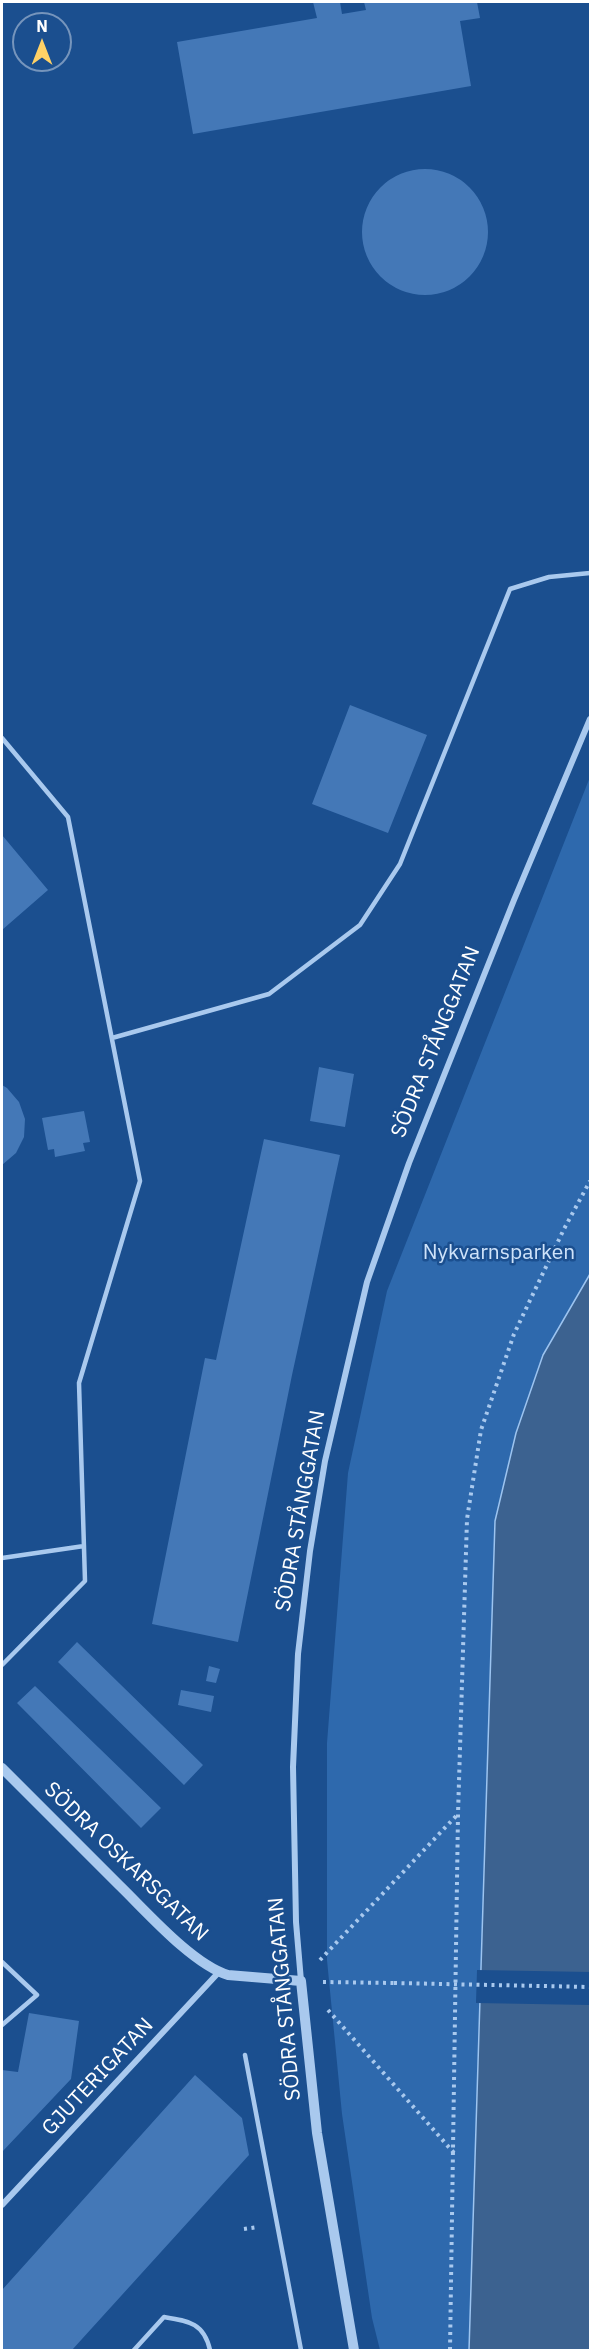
<!DOCTYPE html>
<html>
<head>
<meta charset="utf-8">
<style>
	body { margin:0 }
	#map { position:relative; width:592px; height:2352px; overflow:hidden; background:#1b4f8f; font-family:"IBM Plex Sans",sans-serif }
	canvas { display:block }
	.frame { position:absolute; inset:0; border:3px solid #fff; pointer-events:none }
	.north { position:absolute; left:12px; top:12px; width:60px; height:60px; box-sizing:border-box; background:#1b4f8f; border:2px solid #7695bc; border-radius:50%; rotate:0deg; font-size:16px; font-weight:700; line-height:24px; text-align:center; color:#fff }
	.north::after { content:''; display:block; margin:auto; width:21px; height:27px; background:#ffd166; clip-path:polygon(50% 0,100% 100%,50% 72%,0 100%) }
</style>
</head>
<body>
<div id="map">
<canvas width="592" height="2352"></canvas>
<div class="frame"></div>
<div class="north">N</div>
</div>
<script>
const ctx = document.querySelector('canvas').getContext('2d');
ctx.lineJoin = 'round';
function fillPath(path, color) {
  ctx.fillStyle = color;
  ctx.fill(path, 'evenodd');
}
function trace(path, color, width, dash) {
  ctx.strokeStyle = color;
  ctx.lineWidth = width;
  ctx.lineCap = dash ? 'butt' : 'round';
  ctx.setLineDash(dash || []);
  ctx.stroke(path);
}
function drawText(font, color, halo, rows, align = 'center') {
  ctx.font = font + ' "IBM Plex Sans",sans-serif';
  ctx.lineWidth = 5;
  ctx.setLineDash([]);
  ctx.textBaseline = 'middle';
  ctx.strokeStyle = halo;
  ctx.fillStyle = color;
  for (const [text, x, y, turn = 0] of rows) {
    ctx.save();
    ctx.translate(x, y);
    ctx.rotate((+turn || 0) * Math.PI / 180);
    ctx.textAlign = isNaN(turn) ? turn : align;
    if (halo) ctx.strokeText(text, 0, 0);
    ctx.fillText(text, 0, 0);
    ctx.restore();
  }
}
fillPath(new Path2D(`
	M590 777V1274L543 1355 516 1433 495 1521 469 2350H380L372 2318 342 2114 327 1960V1743L348 1473 387 1291Z`), '#2e69ad');
const water = new Path2D(`
	M590 1274V2350H469L495 1521 516 1433 543 1355Z`);
fillPath(water, '#3c6290');
trace(water, '#9cc4f0', 1.5);
fillPath(new Path2D(`
	M477 1970 590 1972V2005L476 2003Z`), '#1b4f8f');
fillPath(new Path2D(`
	M313 2H340L342 14 366 10 364 2H477L480 18 460 21 471 86 193 134 177 42 317 18Z
	M362 232a63 63 0 1 1 126 0a63 63 0 1 1-126 0Z
	M350 705 427 735 388 833 312 804Z
	M2 835 48 890 2 930Z
	M319 1067 354 1074 345 1127 310 1121Z
	M2 1085 7 1088 19 1102 25 1119 24 1137 16 1153 2 1165Z
	M84 1111 90 1142 83 1143 85 1151 55 1157 54 1149 48 1150 42 1118Z
	M264 1139 340 1155 292 1375 238 1642 152 1624 205 1358 216 1360Z
	M77 1642 203 1765 184 1785 58 1662Z
	M209 1666 220 1669 216 1683 206 1681Z
	M35 1686 161 1808 141 1828 17 1703Z
	M181 1690 214 1696 211 1712 178 1705Z
	M29 2013 79 2021 71 2079 2 2152V2070L18 2072Z
	M195 2075 242 2118 249 2155 72 2350H2V2290Z`), '#4478b7');
trace(new Path2D(`
	M320 1960 457 1815
	M323 1982 394 1983
	M328 2010 454 2153
	M244 2229 258 2227
	M450 2350 458 1814 467 1519 481 1430 514 1334 564 1229 590 1181`), '#a9c9ee', 4, [3, 4.5]);
trace(new Path2D(`
	M2 738 68 817 140 1181 79 1383 85 1581 2 1665
	M112 1038 269 994 360 925 400 864 510 589 549 577 590 573
	M2 1558 84 1546
	M2 1962 37 1995 2 2025
	M245 2055 301 2350
	M134 2350 164 2317C189 2321 204 2323 210 2350`), '#a9c9ee', 4.5);
trace(new Path2D(`
	M301 1981 296 1922 293 1767 298 1654 310 1551 325 1461 367 1282 409 1163 514 900 590 719
	M2 2205 219 1972`), '#a9c9ee', 6);
trace(new Path2D(`
	M2 1768C41 1807 80 1846 119 1885 146 1911 192 1964 228 1975L301 1981 317 2133 354 2350`), '#a9c9ee', 10);
trace(new Path2D(`
	M394 1983 590 1987`), '#a9c9ee', 4, [3, 4.5]);
drawText('21px', '#fff', '#1b4f8f', [
	["SÖDRA STÅNGGATAN",436,1042,-68],
	["SÖDRA STÅNGGATAN",301,1511,-80],
	["SÖDRA OSKARSGATAN",126,1862,44],
	["SÖDRA STÅNGGATAN",285,1999,-95],
	["GJUTERIGATAN",98,2077,-47]
]);
drawText('21px', '#cfe3fa', '#1b4f8f', [
	["Nykvarnsparken",499,1253]
]);
</script>
</body>
</html>
